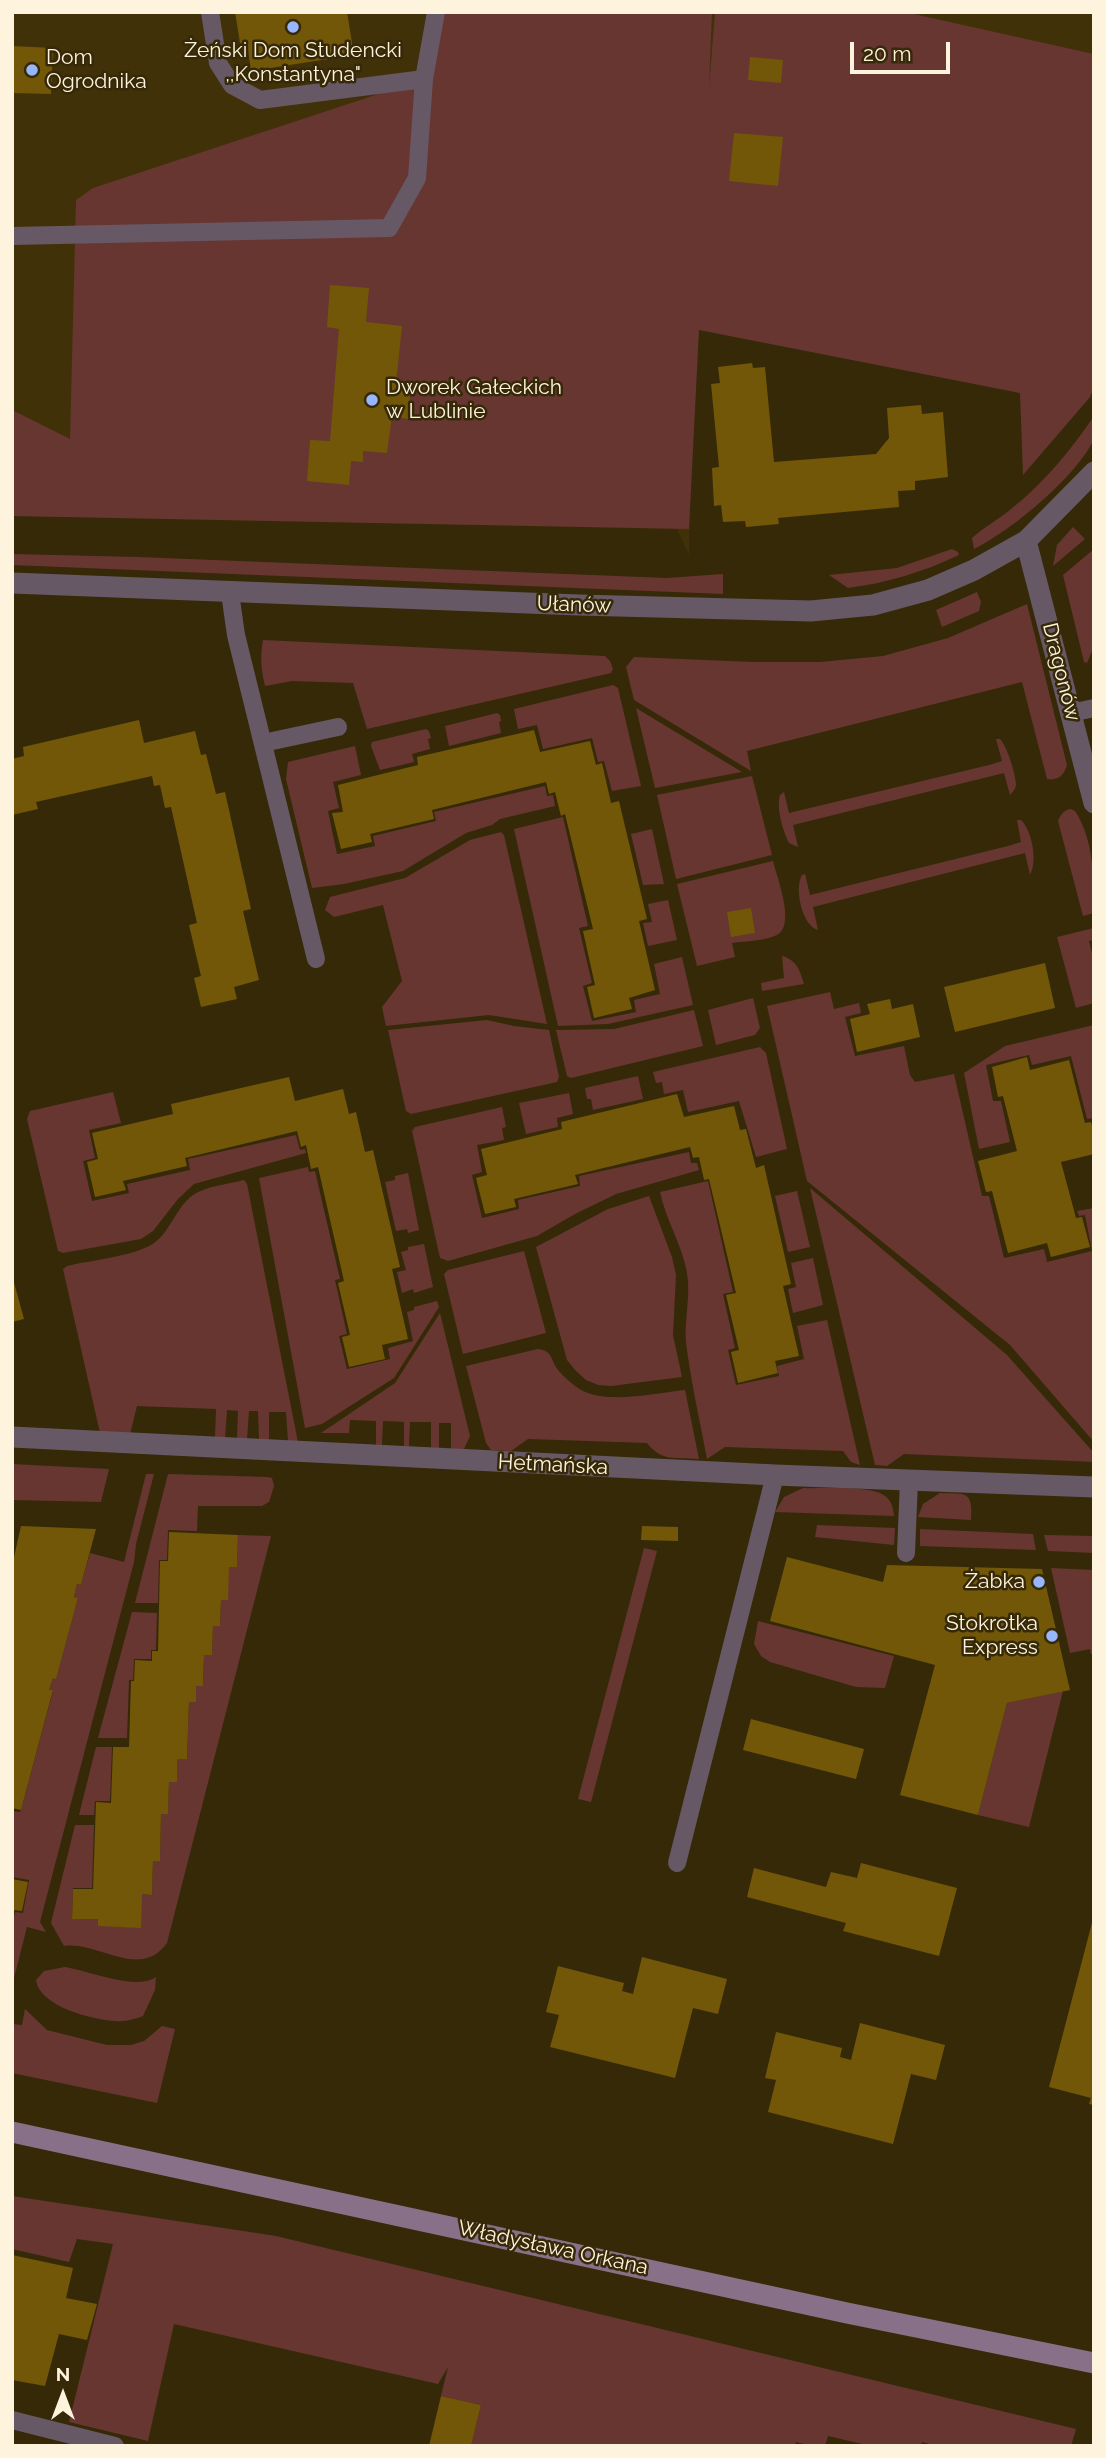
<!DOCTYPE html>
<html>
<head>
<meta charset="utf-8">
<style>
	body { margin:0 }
	#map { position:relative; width:1106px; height:2458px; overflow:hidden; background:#362908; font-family:Raleway,sans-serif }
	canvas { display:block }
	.frame { position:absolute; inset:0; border:14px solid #fef3dc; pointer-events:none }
	.north { position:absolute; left:28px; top:2360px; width:70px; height:70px; -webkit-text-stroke:5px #362908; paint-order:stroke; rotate:0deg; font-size:19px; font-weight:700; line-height:28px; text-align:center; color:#fef3dc }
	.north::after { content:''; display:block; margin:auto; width:24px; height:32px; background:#fef3dc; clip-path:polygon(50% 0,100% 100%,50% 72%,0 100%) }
	.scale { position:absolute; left:850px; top:42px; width:100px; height:32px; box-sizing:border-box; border:4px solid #fef3dc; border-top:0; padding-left:9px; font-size:21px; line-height:24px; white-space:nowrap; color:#fef3dc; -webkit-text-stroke:5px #362908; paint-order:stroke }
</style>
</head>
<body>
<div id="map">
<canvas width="1106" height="2458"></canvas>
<div class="frame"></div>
<div class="north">N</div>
<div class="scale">20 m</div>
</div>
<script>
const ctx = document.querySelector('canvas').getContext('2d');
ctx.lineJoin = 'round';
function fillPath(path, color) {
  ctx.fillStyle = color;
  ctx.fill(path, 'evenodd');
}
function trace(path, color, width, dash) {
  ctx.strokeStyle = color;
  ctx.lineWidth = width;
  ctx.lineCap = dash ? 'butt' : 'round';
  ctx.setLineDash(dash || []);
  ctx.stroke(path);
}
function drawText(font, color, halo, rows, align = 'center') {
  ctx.font = font + ' Raleway,sans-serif';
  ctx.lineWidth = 5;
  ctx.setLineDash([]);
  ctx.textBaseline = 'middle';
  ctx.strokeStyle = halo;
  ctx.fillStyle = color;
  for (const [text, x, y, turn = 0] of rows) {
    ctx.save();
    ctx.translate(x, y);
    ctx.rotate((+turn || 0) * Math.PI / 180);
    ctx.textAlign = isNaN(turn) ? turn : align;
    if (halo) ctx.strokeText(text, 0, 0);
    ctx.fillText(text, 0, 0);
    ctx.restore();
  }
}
fillPath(new Path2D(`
	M12 12H715L693 328 689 555 677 529 12 516Z
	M905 12H1094V54Z`), '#413108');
fillPath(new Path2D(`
	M436 12H712L709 87 715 12H905L1094 54V388L1090 397 1023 475 1020 393 699 330 689 529 12 516V410L70 439 76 200 93 188 424 79Z
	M1094 416C1094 424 1096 436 1092 443 1073 479 1011 531 974 549L972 538C984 527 999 519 1011 509 1044 483 1071 450 1094 416Z
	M1073 527 1085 539 1053 566 1057 545Z
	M952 549 958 552 959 555C923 572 887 583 848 588L829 575 897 568Z
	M1094 549V646L1087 663 1084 662 1063 575Z
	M12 554 138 557 667 578 723 574V594L12 565Z
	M977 592 981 602 979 611 942 627 936 610Z
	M1027 604 1067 765C1064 775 1058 781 1047 779L1022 682 747 751 751 771 634 700 626 667 634 657 753 662H820L883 656 948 638Z
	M263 640 605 656 610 661 613 669 611 673 367 729 353 683 292 681 265 686C261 670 260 656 263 640Z
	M613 685 618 688 641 786 612 791 604 761 598 762 592 738 543 749 537 725 518 729 514 709Z
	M636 708 742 772 655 788Z
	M497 713 500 715 501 721 499 722 501 733 449 746 445 726Z
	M426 729 429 731 431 738 428 739 430 749 412 754 414 762 380 770 371 746 372 742Z
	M996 739H1000C1007 746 1016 775 1016 785 1015 790 1013 791 1010 795L1004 773 793 825 798 847 789 843C783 831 776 808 780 795L784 792 789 813 989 765 1002 761Z
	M355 746 361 775 333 782 339 808 328 811 337 854 375 846 373 836 436 821 434 812 545 786 547 796 553 795 555 806 500 819 492 825 466 833 403 871 344 884 312 888 286 779 288 762Z
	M752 776 772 855 676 879 657 795Z
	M1071 809 1075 811C1094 840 1094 879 1094 913L1083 916 1058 821C1061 814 1064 810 1071 809Z
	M563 817 588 926 579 928 592 983 583 986 592 1021 636 1012 634 1000 660 994 654 964 682 957 693 1005 608 1024 558 1026 514 829Z
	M1017 820H1021C1032 831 1038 861 1030 875L1025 853 813 907 818 930C802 926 794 888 802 875L805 874 810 895 1008 846 1021 842Z
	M652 829 664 884 643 885 631 834Z
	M501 832 504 835 547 1024 489 1015 386 1026 382 1007 402 981 383 905 334 917 325 910 330 897 405 878 470 840Z
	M773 861C777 878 796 925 777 935 764 941 746 941 732 943L735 957 697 966 677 884Z
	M668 900 677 940 648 946 643 923 652 922 648 904Z
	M1094 928V940L1089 941 1094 961V1003L1076 1008 1057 937Z
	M782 956C797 960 800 971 804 984L762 991 761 983 784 978Z
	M830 992 834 1009 859 1003 861 1013 845 1017 855 1056 904 1046 910 1075 915 1082 954 1074 982 1196H989L1004 1258 1044 1249 1047 1262 1092 1251 1085 1215 1079 1216 1077 1211 1094 1208V1442L1010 1345 807 1181 767 1006Z
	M753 998 760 1028 755 1035 716 1045 708 1010Z
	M694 1010 703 1046 571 1078 567 1076 556 1030 614 1029Z
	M487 1020 514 1026 549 1030 559 1077 557 1082 411 1114 406 1111 388 1030Z
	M1094 1025V1118L1087 1119 1071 1056 1032 1065 1029 1055 986 1065 993 1101H1001L1010 1142 979 1149 964 1073 1005 1046Z
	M760 1047 766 1053 787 1149 756 1157 739 1101 688 1112 683 1090 664 1094 662 1082 656 1083 653 1072Z
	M638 1076 643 1099 593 1110 591 1099H587L585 1088Z
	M113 1092 121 1123 89 1130 95 1158 83 1161 92 1201 129 1193 127 1184 190 1170 188 1159 296 1135 300 1150 305 1149 306 1153 194 1184 178 1199 153 1231 141 1239 63 1253 58 1251 27 1119 30 1111Z
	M569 1093 573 1114 557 1118 558 1127 526 1134 519 1103Z
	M502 1107 506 1127 502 1128 504 1140 477 1145 482 1172 472 1175 482 1218 519 1209 518 1200 580 1186 579 1176 689 1152 691 1163H697L699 1170 616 1194 575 1214 537 1236 448 1261 440 1258 412 1131 415 1127Z
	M308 1167 309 1172 315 1171 340 1279 335 1280 347 1334 339 1336 347 1369 390 1359 388 1348 413 1341 407 1312 414 1310V1307L437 1301 439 1307 394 1378 322 1424 305 1428 259 1178Z
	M408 1173 419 1230 408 1233 407 1229 396 1231 385 1182 395 1180V1176Z
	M244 1180 247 1184 298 1442 288 1441 286 1412H269V1440L259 1439 258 1411H249L247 1439H237L238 1411 227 1410 225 1438 215 1437 216 1409 137 1406 130 1434 100 1433 63 1269 67 1266C92 1260 129 1257 151 1245 170 1234 175 1208 193 1195 206 1186 229 1184 244 1180Z
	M708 1181 733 1292 723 1294 735 1348 728 1350 736 1385 779 1376 777 1366 804 1359 797 1326 827 1320 860 1465 851 1462 843 1451 725 1447 707 1459C700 1421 691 1382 686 1343 684 1320 691 1296 687 1273 682 1244 666 1221 660 1192Z
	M810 1188 1007 1355 1094 1453V1462L904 1454 887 1466 875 1465Z
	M797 1191 810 1247 788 1252 775 1196Z
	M649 1196 672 1257 676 1275 673 1335 682 1377 611 1386 598 1385 586 1380 576 1371 567 1360 536 1247 608 1209Z
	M424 1244 433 1287 414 1293 413 1289 402 1293 397 1272 406 1270 401 1252 408 1250V1247Z
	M524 1251 546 1333 463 1354 444 1274 448 1270Z
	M813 1258 823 1305 793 1313 788 1289 796 1287 791 1263Z
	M440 1313 470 1436 464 1449H451V1423H439V1448H431V1422H410L409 1446H404V1422L383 1421 382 1445H376V1421L350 1420 349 1433H321L395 1383Z
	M538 1349C553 1351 550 1359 558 1370 564 1377 575 1387 583 1391 610 1404 655 1393 685 1390L699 1459C676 1457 661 1462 647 1443L528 1439 511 1451 491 1450 486 1443 466 1366Z
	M12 1464 109 1469 101 1502 12 1500Z
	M146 1474H154L136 1544 134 1562 40 1922 46 1932 27 1927 12 1986V1917H14L15 1912 23 1913 29 1880 12 1877V1811L20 1812 21 1810 53 1691 49 1690 53 1678H56L78 1598 74 1597 77 1584 81 1585 90 1553 124 1562Z
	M168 1474 267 1477 272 1478 274 1486 269 1502 262 1506H198L197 1531 168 1530 167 1560H159L158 1603H135Z
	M803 1488C823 1489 871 1485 885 1496 892 1501 893 1508 894 1516L775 1512 784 1497Z
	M940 1493C966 1494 973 1490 971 1520L918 1517 923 1504Z
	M817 1525 895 1528 894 1545 815 1537Z
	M920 1529 1033 1534 1036 1550 920 1546Z
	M238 1535 271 1536 167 1943C140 1981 99 1941 64 1946L51 1923 75 1825H94L92 1888H73L72 1918 98 1919 142 1894 152 1895 153 1861 160 1860 161 1814 168 1813 169 1782H177V1759H187L189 1702 196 1701V1686H203L204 1655 212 1654 213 1626H220L221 1600 229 1567 237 1566Z
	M1044 1535 1094 1536V1553L1048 1551Z
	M644 1548 657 1551 591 1802 578 1799Z
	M1051 1568 1094 1570V1654H1091L1090 1649 1070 1653Z
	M132 1612 157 1613 156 1650H151V1659H134L133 1680H129L127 1738H98Z
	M758 1621 894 1656 885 1688 856 1687 770 1662 761 1656 754 1644Z
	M1063 1691 1029 1827 978 1815 1007 1703Z
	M96 1747H112L110 1801H95L94 1815H79Z
	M65 1967C89 1971 137 1991 156 1977L155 1990 143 2016C135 2019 125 2022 116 2021 92 2020 39 2006 36 1980L44 1971Z
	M25 2009 47 2030 107 2045H131L144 2041 162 2026 175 2029 157 2103 12 2073V2024L22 2025Z
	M12 2196 276 2236 1076 2429 1071 2446H937L922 2442 921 2446H871L828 2436 825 2446H812L796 2442 795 2446H471L481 2405 441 2396 448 2367 438 2384 174 2324 148 2441 69 2422 113 2244 77 2239 69 2262 12 2249Z`), '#673631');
fillPath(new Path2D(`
	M235 12H347L354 55 251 71 247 42 240 43Z
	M12 46 53 48 51 94 12 93Z
	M750 57 783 60 781 83 748 80Z
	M734 133 783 137 778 186 729 181Z
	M330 285 369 288 366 322 402 326 396 383 411 384 408 419 392 416 387 453 363 451V462L351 461 349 485 307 481 310 440 330 441 339 329 327 327Z
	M752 363 753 368 765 367 774 462 876 454 889 438 887 408 921 405 922 414 943 412 948 477 915 481V490L898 491 899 507 778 518 779 524 746 527 745 521 723 522 721 505 714 506 712 468 719 467 711 384 720 383 718 367Z
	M139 720 144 743 195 731 201 755 206 754 216 794 225 792 251 909 243 911 259 980 234 987 237 999 201 1007 194 978 201 976 189 925 197 923 171 807 165 808 160 785 154 786 152 776 36 802 38 809 12 815V759L24 756 23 747Z
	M534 730 540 752 590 741 596 765 602 763 611 803 619 801 647 919 639 921 655 990 629 998 632 1009 594 1018 587 987 595 985 583 931 593 929 565 814 561 816 555 792 549 794 546 782 432 810 434 819 370 834 372 842 341 849 332 813 343 812 338 785 418 765 417 757Z
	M751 908 755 933 731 937 727 912Z
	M1045 963 1055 1008 955 1032 944 987Z
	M890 999 892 1009 913 1004 920 1037 857 1052 850 1019 870 1014 867 1004Z
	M1027 1057 1030 1070 1069 1060 1085 1123 1091 1122 1094 1132V1154L1061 1162 1076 1218 1082 1217 1090 1247 1051 1257 1047 1243 1008 1253 992 1191 986 1192 978 1161 1017 1151 1003 1096 998 1097 992 1067Z
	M289 1077 295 1101 343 1089 349 1114 356 1112 365 1152 373 1150 400 1267 392 1269 408 1339 382 1345 385 1359 349 1367 342 1337 350 1335 338 1283 344 1281 318 1167 311 1169 306 1145 301 1147 297 1131 185 1158 187 1166 123 1181 126 1190 95 1197 87 1162 98 1159 92 1133 173 1114 171 1104Z
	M677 1094 684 1117 734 1106 740 1130 746 1129 756 1168 764 1165 791 1284 783 1286 799 1356 775 1361 778 1373 738 1383 731 1352 739 1350 726 1295 736 1293 709 1179 704 1180 699 1157 693 1158 690 1147 575 1175 578 1184 514 1199 516 1207 485 1214 476 1178 487 1175 481 1149 562 1129 561 1122Z
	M12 1275 24 1319 12 1322Z
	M21 1526 96 1529 81 1585 77 1584 74 1597 78 1598 56 1679 53 1678 49 1690H53L21 1810 12 1808V1566Z
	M642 1526 678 1527V1541L641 1540Z
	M169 1532 238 1535 237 1567H229L228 1600H221L220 1626H213L212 1655H204L203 1686H196V1702H189L187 1759H177V1782H169L168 1814H161L160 1861H153L152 1895 142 1894 141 1928 98 1926V1919H72L73 1889H93L96 1802 111 1803 113 1747H129L131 1681H134L135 1660 152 1661V1651H158L160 1561H168Z
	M787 1557 883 1582 887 1565 1042 1569 1070 1690 1007 1703 978 1815 900 1795 935 1665 770 1621Z
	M751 1719 864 1749 856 1779 743 1750Z
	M861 1863 957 1888 939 1956 843 1931 846 1923 747 1897 754 1868 826 1887 831 1872 857 1878Z
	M12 1879 28 1882 22 1911 12 1910Z
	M1093 1919H1094V2105L1089 2104 1091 2098 1049 2087Z
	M642 1957 727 1979 718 2014 693 2008 675 2078 550 2047 559 2015 546 2012 558 1966 624 1983 622 1991 633 1994Z
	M860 2023 945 2045 936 2080 911 2074 893 2144 768 2112 776 2080 765 2078 776 2032 842 2048 840 2057 851 2060Z
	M12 2255 73 2268 66 2298 97 2304 87 2340 59 2334 45 2386 12 2380Z
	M441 2396 481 2405 471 2446H429Z`), '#725709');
trace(new Path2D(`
	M210 12 218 63 232 85 260 100 424 79
	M12 236 389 228 417 178 424 79 436 12
	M230 593 236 635 316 959
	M1071 713 1094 708
	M263 743 338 727
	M906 1553 909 1480
	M677 1863 775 1475
	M12 2420 115 2446`), '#675866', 18);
trace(new Path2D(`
	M1026 541 1094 803
	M12 583 579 605 811 611 873 605 928 590 974 570 1026 541 1094 472
	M12 1437 775 1475 1094 1487`), '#675866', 21);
trace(new Path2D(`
	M12 2132 847 2313 1094 2363`), '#887188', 21);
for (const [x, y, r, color] of [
	[293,27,7,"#98b6fd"],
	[32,70,7,"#98b6fd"],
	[372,400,7,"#98b6fd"],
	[1039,1582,7,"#98b6fd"],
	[1052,1636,7,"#98b6fd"]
]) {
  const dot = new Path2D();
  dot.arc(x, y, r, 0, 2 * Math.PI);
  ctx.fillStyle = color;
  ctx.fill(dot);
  trace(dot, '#362908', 2.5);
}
drawText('21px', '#fef3dc', '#362908', [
	["Żeński Dom Studencki",293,51,"center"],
	[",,Konstantyna\"",293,75,"center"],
	["Dom",46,58],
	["Ogrodnika",46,82],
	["Dworek Gałeckich",386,388],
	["w Lublinie",386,412],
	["Żabka",1025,1582,"right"],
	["Stokrotka",1038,1624,"right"],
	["Express",1038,1648,"right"]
], 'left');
drawText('21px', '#fef3dc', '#362908', [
	["Ułanów",574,605,2],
	["Dragonów",1061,672,76],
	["Hetmańska",553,1465,3],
	["Władysława Orkana",553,2248,12]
]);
</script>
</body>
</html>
